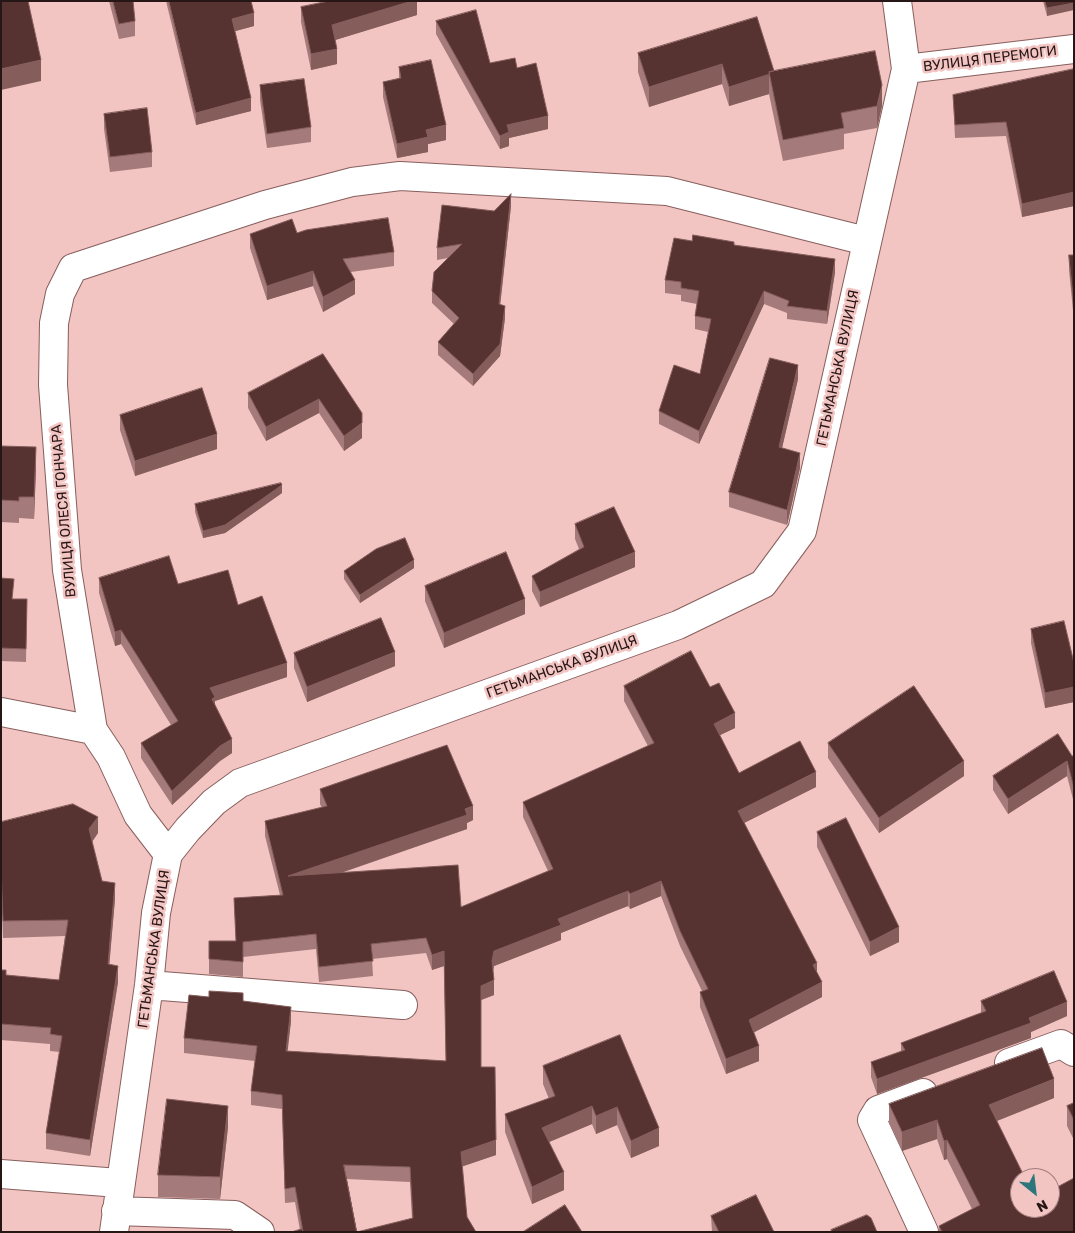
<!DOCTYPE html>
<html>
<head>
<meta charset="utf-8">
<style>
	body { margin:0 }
	#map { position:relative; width:1075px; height:1233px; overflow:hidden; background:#f2c4c2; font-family:Rubik,sans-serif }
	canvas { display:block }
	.frame { position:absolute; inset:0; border:2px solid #271616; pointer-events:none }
	.north { position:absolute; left:1010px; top:1168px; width:50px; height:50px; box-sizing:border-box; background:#f2c4c2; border:1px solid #a17e7d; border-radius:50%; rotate:151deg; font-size:14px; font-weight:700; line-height:20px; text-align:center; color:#271616 }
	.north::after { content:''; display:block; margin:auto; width:18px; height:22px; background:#2d777c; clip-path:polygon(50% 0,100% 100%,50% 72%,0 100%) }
</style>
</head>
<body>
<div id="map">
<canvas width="1075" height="1233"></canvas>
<div class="frame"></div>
<div class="north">N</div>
</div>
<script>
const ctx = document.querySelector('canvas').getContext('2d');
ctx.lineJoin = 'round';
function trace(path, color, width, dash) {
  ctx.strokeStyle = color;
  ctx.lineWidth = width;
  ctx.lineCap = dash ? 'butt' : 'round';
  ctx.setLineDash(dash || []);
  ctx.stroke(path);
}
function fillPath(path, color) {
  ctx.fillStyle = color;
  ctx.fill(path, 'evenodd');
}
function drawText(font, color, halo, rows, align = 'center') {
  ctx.font = font + ' Rubik,sans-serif';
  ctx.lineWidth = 5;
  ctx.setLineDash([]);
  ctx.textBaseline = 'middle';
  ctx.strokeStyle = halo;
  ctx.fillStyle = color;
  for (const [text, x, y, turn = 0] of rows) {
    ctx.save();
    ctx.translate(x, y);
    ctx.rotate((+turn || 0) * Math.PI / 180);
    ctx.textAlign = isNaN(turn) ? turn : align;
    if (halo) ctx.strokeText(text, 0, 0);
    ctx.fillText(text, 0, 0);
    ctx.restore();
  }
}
const minor = new Path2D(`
	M906 69 1074 49
	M1 712 93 730
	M168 854 138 815 111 757 93 730 67 570 53 385 54 323 60 294 73 268 265 205 352 182 400 176 667 191 866 241
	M149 985 403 1005
	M1009 1063 1061 1044 1074 1052
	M923 1093 878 1110 872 1120 924 1232
	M1 1174 119 1183
	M116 1211 235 1215 260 1232
	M114 1232 149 985 156 913 168 854 188 829 214 802 240 783 678 625 763 584 802 531 906 69 897 1`);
trace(minor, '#875f5d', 30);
trace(minor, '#fff', 28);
fillPath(new Path2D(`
	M109 1H133L135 21V36L119 39Z
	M166 1H251L254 26 235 31 251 111 196 125Z
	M417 1V15L335 40 337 64 311 70 301 22V7Z
	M1043 1H1074L1047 16Z
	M436 21 490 63 517 68 548 129 509 138V146L500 149 436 34Z
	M638 53 774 71 882 106 877 128 844 134V149L783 161 769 94 729 106 722 84 649 107 638 72Z
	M399 67 446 140 428 144V152L397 158 383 97V82L399 78Z
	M1074 69V206L1022 217 1006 136 955 138 953 95Z
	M260 85 311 127V142L267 148 260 100Z
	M104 114 152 152V167L110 172 104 129Z
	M511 206 500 304 505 318 500 356 473 386 438 355V342L454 324 432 303V291L448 258 437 260V248L494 211Z
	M297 233 394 252V266L351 272 355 294 323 312 313 286 267 300 250 248V234Z
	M734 245 835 272 827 324 787 319V313L764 304 699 444 659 424V411L700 374 708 332 695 329V316L697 304 681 301V295L665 293V280Z
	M1069 255H1074V321L1069 270Z
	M323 354 362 438 344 451 319 413 266 441 248 408V393Z
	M798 379 782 448 800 468 787 525 729 507V492Z
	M120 415 217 449 135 476 120 430Z
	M1 446 36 468 34 519 19 518V523L1 522Z
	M282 493 225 533 203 538 195 512V504Z
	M575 524 635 567 540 607 532 591V576L579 549 575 539Z
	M414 568 360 603 344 579V571Z
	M1 578 13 599H27L26 662 1 661Z
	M99 578 178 584 238 605 287 677 215 701V705L232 753 220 761 172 805 141 758V743L171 725 121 644 115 646 99 593Z
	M425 586 525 614 444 648 425 601Z
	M1031 629 1074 663V702L1045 708 1031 643Z
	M294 653 395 666 307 702 294 668Z
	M624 686 710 687 735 728 720 735 739 773 816 787 744 823 817 972 822 997 754 1032 759 1061 726 1074 700 1007V992L702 991 680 946 661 896 630 909 628 906 610 913 561 933V940L494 966 493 970 494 995 481 1000V1067L496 1155 462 1166 467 1217 476 1232H292L300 1230 295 1202 285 1203 282 1109 251 1105V1091L255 1061 184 1053V1038L243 1001 291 1021 287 1051 446 1061 444 966 432 970 426 953 372 959 373 976 319 982 316 949 243 957V977L209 974V941H236L234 898 280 895 265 836V821L322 808 320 804V789L473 820 467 823V829L341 873 461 907 548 871 523 817V802L648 746 624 701ZM347 1179 410 1182 412 1219 357 1232Z
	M828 743 964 776 879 833 828 758Z
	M1074 756V803L1067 776 1008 814 993 790V776Z
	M1 822 98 833 92 842 102 881 115 899 109 964 118 982 90 1156 46 1149V1133L60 1052 50 1051V1044L1 1040V970L6 975 59 980 65 936 3 938 1 882Z
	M817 832 899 942 870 956 817 847Z
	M981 1001 1067 1016 1031 1032V1038L877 1094 871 1077V1062L901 1051V1043L981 1013Z
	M620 1035 659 1146 631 1158 617 1125 596 1134 592 1124 549 1142 564 1190 532 1204 505 1132V1114L549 1099 543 1084V1066Z
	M1054 1098 997 1121 1020 1208 1074 1232H939V1226L972 1209 947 1159 944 1160 937 1139 902 1151 889 1123V1104Z
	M1074 1103V1140L1067 1126V1106Z
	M228 1127 220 1199 158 1197V1175Z
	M711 1216 774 1232H712Z`), '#a47b7a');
fillPath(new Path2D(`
	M412 1H417V15L332 41V25Z
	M1074 3V10L1047 16V8Z
	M254 13V26L232 32V19Z
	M337 49V64L311 70V54Z
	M41 60V81L1 90V69Z
	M722 64V84L649 107V87Z
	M769 74V94L729 106V87Z
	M882 85V106L877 128V106Z
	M251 98V111L196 125V113Z
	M548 116V129L509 138V146L500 149V136L507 125Z
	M446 125V140L428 144V152L397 158V144L426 130Z
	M1074 192V206L1022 217V204Z
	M511 194V206L499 316V304Z
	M835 259V272L827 324V311Z
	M313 271V286L267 300V286Z
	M355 280V294L323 312V297Z
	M764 291V304L699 444V431Z
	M505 306V318L500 356 473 386V374Z
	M798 365V379L779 461V447Z
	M319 399V413L266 441V427Z
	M362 423V438L344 451V436Z
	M217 434V449L135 476V461Z
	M36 447V468L34 519V497Z
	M800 453V468L787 525V510Z
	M282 485V493L225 533 203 538V531Z
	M635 552V567L540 607V592Z
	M414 560V568L360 603V595Z
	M525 599V614L444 648V633Z
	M121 630V644L115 646V632Z
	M395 652V666L307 702V687Z
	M287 663V677L215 701V711L210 688Z
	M1074 687V702L1045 708V693Z
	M735 713V728L714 738V724Z
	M232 739V753L220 761 172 805V791L220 746Z
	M964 761V776L879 833V818Z
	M1067 761V776L1008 814V799Z
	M816 772V787L738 826V811Z
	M473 806V820L467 823V829L288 891V876Z
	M98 817V833L89 846V829Z
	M661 881V896L630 909V894Z
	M115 883V899L108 980V964Z
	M628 891V906L610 913 561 933V940L494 966 492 976V961L494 951 558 919 610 898Z
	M899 927V942L870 956V942Z
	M444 951V966L432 970V955Z
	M817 963V978L813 965Z
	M118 966V982L90 1156V1140Z
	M494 980V995L481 1000V986Z
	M822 982V997L749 1035V1020Z
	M1067 1002V1016L1031 1032V1038L877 1094V1079Z
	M291 1007V1021L286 1066V1051Z
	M759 1046V1061L726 1074V1059Z
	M1054 1079V1098L989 1124V1105Z
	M228 1106V1127L220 1199V1177Z
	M592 1106V1124L542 1145V1128Z
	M617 1107V1125L596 1134V1116Z
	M937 1120V1139L902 1151V1132Z
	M659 1128V1146L631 1158V1141Z
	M496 1140V1155L461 1167V1152Z
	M947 1140V1159L944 1160V1141Z
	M564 1172V1190L532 1204V1187Z`), '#855e5c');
const building = new Path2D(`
	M1 1H28L41 60 1 69Z
	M113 1H133L135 21 119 24Z
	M169 1H251L254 13 232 19 251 98 196 113Z
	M329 1H412L332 25 337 49 311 54 301 7Z
	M1045 1H1074V3L1047 8Z
	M476 10 490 63 515 58 517 68 536 63 548 116 507 125 509 132 500 136 436 21Z
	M757 17 774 71 769 72 770 74 729 87 722 64 649 87 638 53Z
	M875 51 882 85 877 106 841 113 844 128 783 140 769 72Z
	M431 60 446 125 426 130 428 137 397 144 383 82 401 78 399 67Z
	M1074 69V192L1022 204 1006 122 955 125 953 95Z
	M304 79 311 127 267 134 260 85Z
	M147 108 152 152 110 157 104 114Z
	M511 194 499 304 505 306 500 344 473 374 438 342 459 318 432 291 434 272 462 244 437 248 442 205 494 211Z
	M388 218 394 252 343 259 355 280 323 297 313 271 267 286 250 234 292 219 297 233 306 230Z
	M693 235 734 242V245L835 259 827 311 787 306 789 301 764 291 699 431 659 411 674 365 700 374 711 319 695 316 699 291 681 288V282L665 280 674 238 692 241Z
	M1069 255H1074V306Z
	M323 354 362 413V423L344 436 319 399 266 427 248 393Z
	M770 358 798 365 779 447 800 453 787 510 729 492Z
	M202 388 217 434 135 461 120 415Z
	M1 446 36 447 34 497H19V501L1 500Z
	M281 483 282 485 225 525 203 531 195 504Z
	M614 507 635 552 540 592 532 576 584 547 575 524Z
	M405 538 414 560 360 595 344 571 376 549Z
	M506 552 525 599 444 633 425 586Z
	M169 556 178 584 228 570 238 605 262 596 287 663 210 688 215 697 212 699 232 739 220 746 172 791 141 743 178 721 121 630 115 632 99 578Z
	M1 578 14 579 12 599H27L26 649 1 648Z
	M381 618 395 652 307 687 294 653Z
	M1064 621 1074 663V687L1045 693 1031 629Z
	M691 651 710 687 719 683 735 713 714 724 739 773 800 741 816 772 738 811 817 963 813 965 822 982 749 1020 759 1046 726 1059 700 992 708 989 680 931 661 881 630 894 628 891 610 898 558 919 561 925 494 951 492 961 494 980 481 986V1067H495L496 1140 461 1152 467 1217 476 1232H303L295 1187 285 1189 282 1095 251 1091 257 1046 184 1038 189 995 209 997V991L243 993V1001L291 1007 286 1051 446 1061 444 951 432 955 426 938 371 944 373 961 319 967 316 934 243 942V962L209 959V941H236L234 898 283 895 265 821 327 806 320 789 447 745 473 806 465 809 467 815 288 876 458 865 461 907 553 869 523 802 654 743 624 686ZM344 1165 410 1167 413 1218 357 1232Z
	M914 686 964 761 879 818 828 743Z
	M1058 734 1072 756H1074V788L1067 761 1008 799 993 776Z
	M73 804 98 817 89 829 102 881 115 883 108 964 118 966 90 1140 46 1133 62 1036 50 1034 51 1028 1 1024V970H6V975L59 980 68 920 3 921 1 865V822Z
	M846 818 899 927 870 942 817 832Z
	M1054 971 1067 1002 1029 1018 1031 1023 877 1079 871 1062 905 1050 901 1043 986 1011 981 1001Z
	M620 1035 659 1128 631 1141 617 1107 596 1116 592 1106 542 1128 564 1172 532 1187 505 1114 555 1096 543 1066Z
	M1042 1048 1054 1079 989 1105 1025 1178H1020V1208H1050V1191L1074 1178V1232H942L939 1226 980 1205 947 1140 944 1141 937 1120 902 1132 889 1104Z
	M167 1099 228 1106 220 1177 158 1175Z
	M1074 1103V1120L1067 1106Z
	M756 1195 774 1232H719L711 1216Z
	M565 1205 582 1232H523Z
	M867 1215 871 1218 877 1232H832L831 1230Z
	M302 1229 303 1232H292Z`);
fillPath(building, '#563231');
trace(building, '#855e5c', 1);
drawText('14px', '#271616', '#f2c4c2', [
	["ВУЛИЦЯ ПЕРЕМОГИ",990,59,-7],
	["ГЕТЬМАНСЬКА ВУЛИЦЯ",838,368,-78],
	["ВУЛИЦЯ ОЛЕСЯ ГОНЧАРА",64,511,-95],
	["ГЕТЬМАНСЬКА ВУЛИЦЯ",562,667,-20],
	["ГЕТЬМАНСЬКА ВУЛИЦЯ",154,949,-82]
]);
</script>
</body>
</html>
